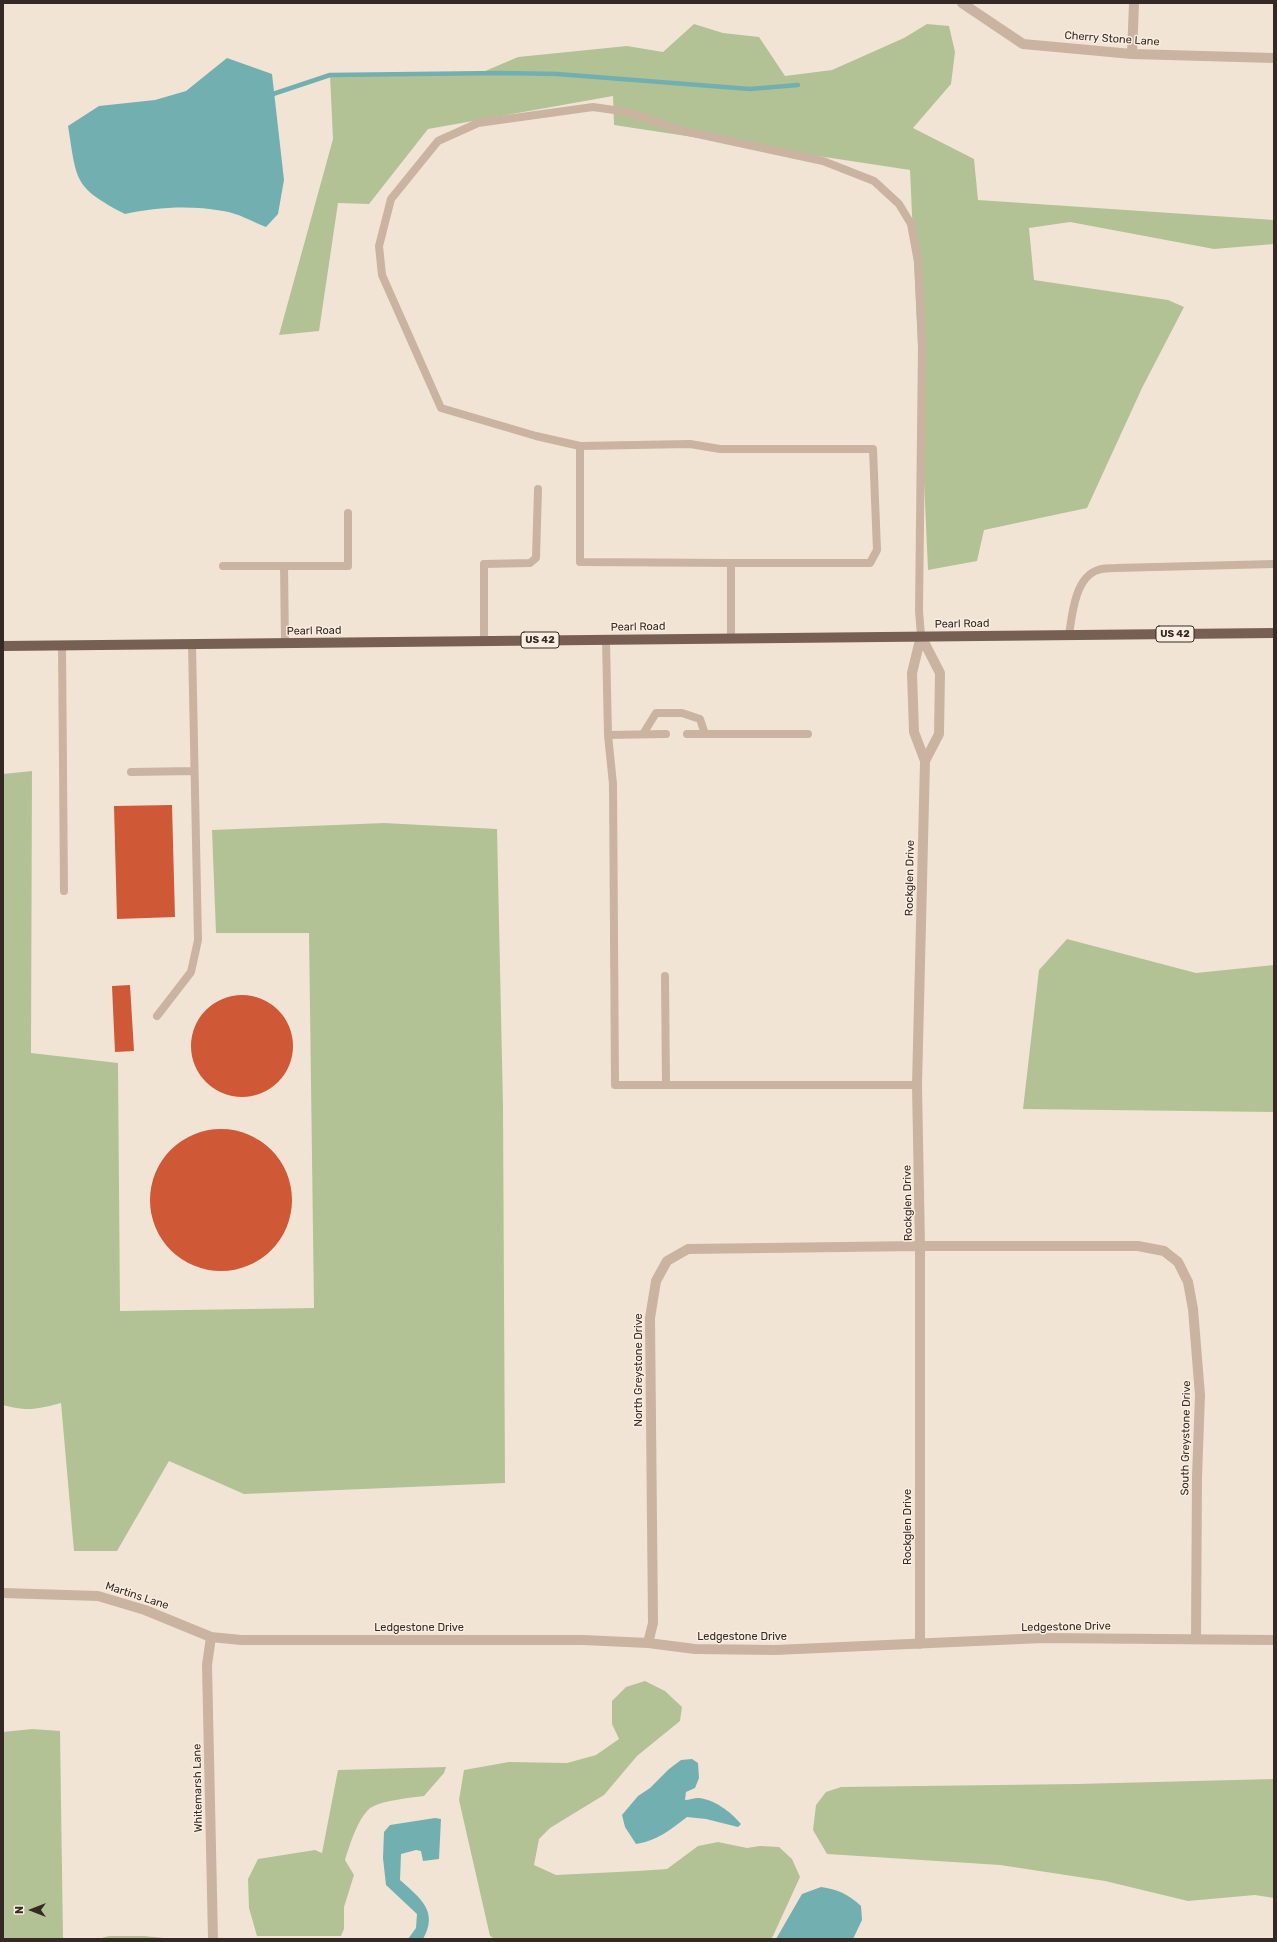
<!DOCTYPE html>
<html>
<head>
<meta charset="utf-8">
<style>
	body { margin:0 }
	#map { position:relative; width:1277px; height:1942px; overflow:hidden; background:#f2e4d5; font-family:Rubik,sans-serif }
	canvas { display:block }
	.frame { position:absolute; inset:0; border:4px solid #342924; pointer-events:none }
	.north { position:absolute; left:12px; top:1890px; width:40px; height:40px; -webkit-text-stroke:3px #faeee1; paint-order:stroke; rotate:270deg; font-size:11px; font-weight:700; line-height:16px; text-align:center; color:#342924 }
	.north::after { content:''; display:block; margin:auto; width:14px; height:18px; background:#342924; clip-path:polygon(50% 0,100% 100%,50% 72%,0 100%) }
</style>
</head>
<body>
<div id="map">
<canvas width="1277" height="1942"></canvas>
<div class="frame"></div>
<div class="north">N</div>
</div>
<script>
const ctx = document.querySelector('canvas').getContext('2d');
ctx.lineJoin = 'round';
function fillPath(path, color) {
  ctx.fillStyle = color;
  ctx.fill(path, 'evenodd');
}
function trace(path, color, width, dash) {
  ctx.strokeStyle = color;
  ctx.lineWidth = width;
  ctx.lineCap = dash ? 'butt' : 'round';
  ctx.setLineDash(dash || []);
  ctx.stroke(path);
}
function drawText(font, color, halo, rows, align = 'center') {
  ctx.font = font + ' Rubik,sans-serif';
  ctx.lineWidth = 3;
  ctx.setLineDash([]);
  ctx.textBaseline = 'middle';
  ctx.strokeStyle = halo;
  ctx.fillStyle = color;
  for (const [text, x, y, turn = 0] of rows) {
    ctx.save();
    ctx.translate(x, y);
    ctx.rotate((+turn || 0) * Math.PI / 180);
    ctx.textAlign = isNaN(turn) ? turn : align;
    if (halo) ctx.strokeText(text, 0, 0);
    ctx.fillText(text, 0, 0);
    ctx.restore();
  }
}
fillPath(new Path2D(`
	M694 24 723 33 759 37 785 76 832 70 904 38 927 24 949 26 955 52 951 84 913 128 974 159 978 200 1274 220V244L1214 249 1070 222 1029 228 1034 280 1168 300 1184 307 1142 388 1087 508 984 530 977 561 928 570 910 170 614 125 613 96 428 129 369 204 338 203 319 331 279 335 333 139 330 75 553 72H483L518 57 627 46 663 52Z
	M32 771 31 1053 118 1063 120 1311 314 1308 309 933H216L212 830 384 823 497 829 503 1106 505 1483 244 1494 169 1461 117 1551H74L61 1403C38 1409 28 1412 3 1405V774Z
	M1067 939 1196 973 1274 965V1112L1023 1109 1039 970Z
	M645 1681 665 1691 682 1707 680 1721 637 1756 604 1795 550 1828 539 1839 534 1865 556 1875 637 1871 667 1869 698 1846 718 1842 747 1848 760 1846 779 1847 792 1859 800 1877 773 1936 771 1939H495L490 1936 459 1800 464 1770 509 1762 567 1763 596 1755 619 1739 612 1724V1701L626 1687Z
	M32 1729 60 1731 63 1939H3V1732Z
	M446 1767 444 1773 424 1796C409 1798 385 1800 372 1807 359 1814 349 1847 345 1860L354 1875 344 1907V1929L341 1936H257L249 1908 248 1879 258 1859 315 1850 322 1853 338 1770Z
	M1274 1779V1898L1255 1895 1188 1901 1105 1881 1000 1865 827 1854 813 1830 816 1805 826 1792 841 1787 1076 1784Z
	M109 1936H144L174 1939H98Z`), '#b3c294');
fillPath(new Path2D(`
	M227 58 272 74 284 180 278 214 266 227C253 222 238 213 223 211 191 205 156 207 125 214 73 187 77 181 68 126L99 106 155 100 186 91Z
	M692 1759 698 1763 699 1778 695 1788 686 1792 685 1800C689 1800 694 1798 698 1798 714 1799 731 1812 741 1824L738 1827 706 1819 687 1817C670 1830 657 1841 636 1844L625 1827 622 1815 638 1796 650 1788 669 1769 681 1760Z
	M435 1818 441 1819 439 1859 423 1861 421 1851 416 1850 401 1854 400 1880C420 1898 439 1911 423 1939H408L416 1928 417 1914 386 1885 383 1858 384 1832 390 1825Z
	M821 1887C837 1889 848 1894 861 1906L862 1920 853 1939H776L802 1894Z`), '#72afb1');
trace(new Path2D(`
	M270 95 330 75 501 73 557 74 750 89 798 85`), '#72afb1', 4.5);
fillPath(new Path2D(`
	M172 805 175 917 117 919 114 806Z
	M130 985 134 1051 115 1052 112 986Z
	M191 1046a51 51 0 1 1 102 0a51 51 0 1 1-102 0Z
	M150 1200a71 71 0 1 1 142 0a71 71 0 1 1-142 0Z`), '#cf5836');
trace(new Path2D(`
	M580 446V562L731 563
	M223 566H284L285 643
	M284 566H348V513
	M1069 635C1072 615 1075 577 1098 570 1103 568 1110 568 1116 568L1274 564
	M731 638V563H870L877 550 873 449H720L690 444 580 446 536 436 441 408 382 275 379 246 391 199 438 141 478 123 593 107 628 112 679 130 823 161 874 181 899 204 911 224 918 262 922 344 919 611 921 636
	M606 639 608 735 613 784 615 1085H917
	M484 641V564L530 563 536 558 538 489
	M62 646 64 891
	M643 734 656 713H682L700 719 705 734H808
	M687 734H705
	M608 735 666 734
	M131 772 194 771
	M665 976 666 1085
	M157 1016 191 972 198 940 192 644`), '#cab3a1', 8);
trace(new Path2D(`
	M962 3 1023 44 1132 54 1274 58
	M1132 54 1134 3
	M921 636 940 673 939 734 925 761
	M3 1593 98 1596 145 1610 211 1637 241 1640H583L648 1643 695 1649 775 1650 1043 1638 1274 1640
	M211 1637 207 1665 213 1939
	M648 1643 653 1623 650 1318 656 1281 667 1261 688 1249 920 1246H1138L1164 1251 1178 1262 1188 1282 1193 1309 1200 1395 1197 1477 1196 1639
	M920 1644V1246L917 1085 925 761 914 732 912 673 921 636`), '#cab3a1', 10);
trace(new Path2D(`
	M3 646 1274 633`), '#775f54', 10);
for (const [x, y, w] of [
	[1175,634,38],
	[540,640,38]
]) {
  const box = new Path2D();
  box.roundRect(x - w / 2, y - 8, w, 16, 3);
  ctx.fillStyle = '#faeee1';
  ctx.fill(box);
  trace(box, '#342924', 1);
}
drawText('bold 10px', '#342924', null, [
	["US 42",1175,634],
	["US 42",540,640]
]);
drawText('11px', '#342924', '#faeee1', [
	["Cherry Stone Lane",1112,39,4],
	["Pearl Road",962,624,-1],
	["Pearl Road",638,627,-1],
	["Pearl Road",314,631,-1],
	["Rockglen Drive",910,878,-89],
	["Rockglen Drive",908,1203,-91],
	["North Greystone Drive",639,1370,-90],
	["South Greystone Drive",1186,1438,-89],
	["Rockglen Drive",908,1527,-90],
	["Martins Lane",137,1596,18],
	["Ledgestone Drive",1066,1627,-1],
	["Ledgestone Drive",419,1628],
	["Ledgestone Drive",742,1637],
	["Whitemarsh Lane",198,1788,-91]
]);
</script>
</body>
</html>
